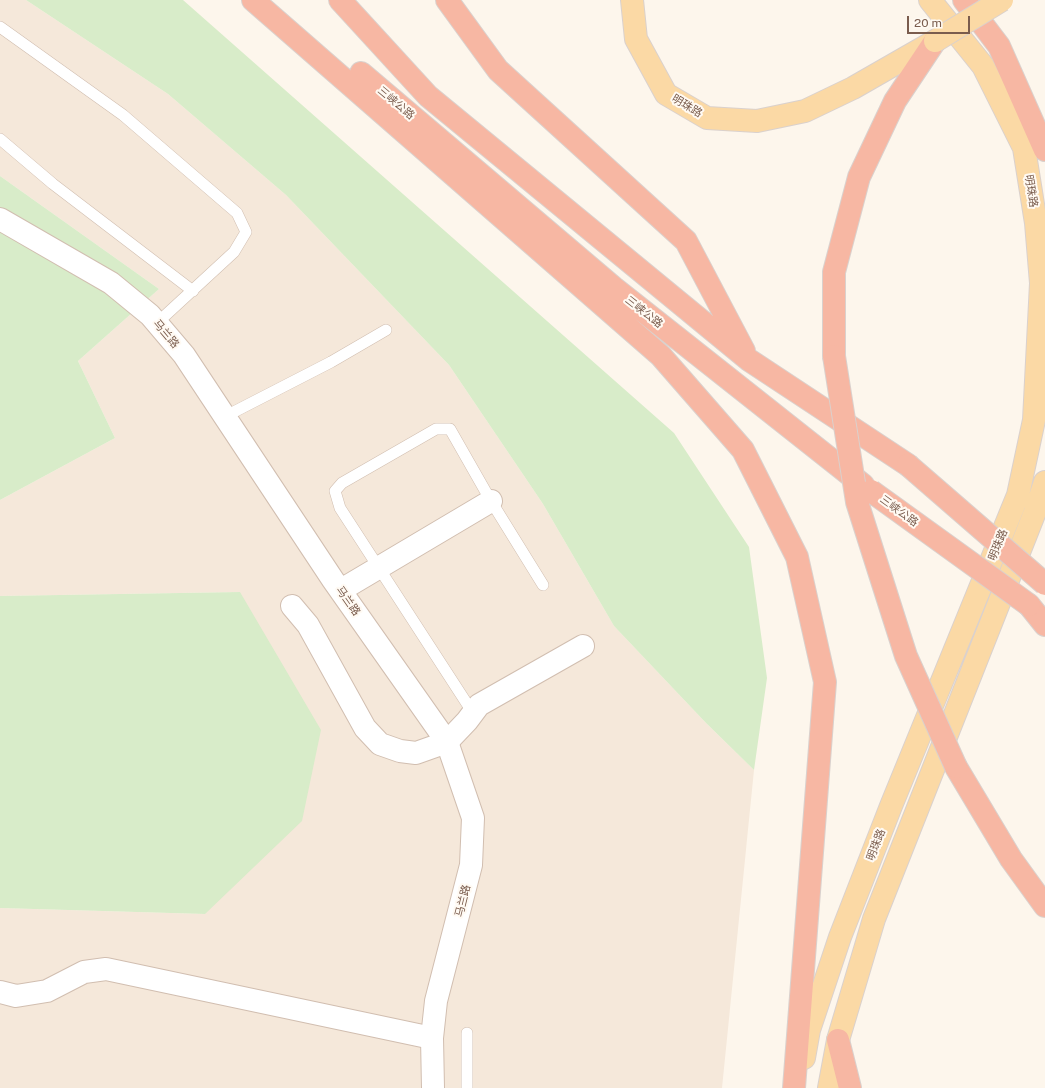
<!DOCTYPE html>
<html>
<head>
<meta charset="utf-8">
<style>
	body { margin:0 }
	#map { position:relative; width:1045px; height:1088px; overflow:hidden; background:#fdf6ec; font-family:"Public Sans",sans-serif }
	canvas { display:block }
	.scale { position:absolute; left:907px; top:16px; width:63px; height:18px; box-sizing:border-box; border:2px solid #7a5c4d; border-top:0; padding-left:5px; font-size:12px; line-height:14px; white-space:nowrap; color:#7a5c4d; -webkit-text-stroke:3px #fffaf3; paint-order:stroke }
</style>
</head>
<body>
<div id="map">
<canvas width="1045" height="1088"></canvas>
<div class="scale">20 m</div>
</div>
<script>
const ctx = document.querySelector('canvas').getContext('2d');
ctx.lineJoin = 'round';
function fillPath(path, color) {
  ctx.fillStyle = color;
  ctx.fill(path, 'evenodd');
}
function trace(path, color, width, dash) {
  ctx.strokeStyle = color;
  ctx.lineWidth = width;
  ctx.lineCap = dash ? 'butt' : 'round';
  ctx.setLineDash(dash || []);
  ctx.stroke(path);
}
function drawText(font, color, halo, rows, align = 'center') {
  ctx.font = font + ' "Public Sans","Noto Sans SC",sans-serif';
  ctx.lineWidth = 4;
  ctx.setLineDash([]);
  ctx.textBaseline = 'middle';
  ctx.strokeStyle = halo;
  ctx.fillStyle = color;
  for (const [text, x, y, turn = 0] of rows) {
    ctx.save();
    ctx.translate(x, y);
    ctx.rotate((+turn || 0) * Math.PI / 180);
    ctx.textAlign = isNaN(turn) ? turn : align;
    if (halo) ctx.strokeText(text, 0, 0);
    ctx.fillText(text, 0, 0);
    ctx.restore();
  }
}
fillPath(new Path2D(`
	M0 0H26L168 94 286 195 449 365 543 504 614 626 706 723 754 770 722 1088H0V908L205 914 240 592 0 596V500L115 438 78 361 159 289 0 176Z`), '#f5e8da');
fillPath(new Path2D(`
	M26 0H183L674 433 749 547 767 678 754 770 706 723 614 626 543 504 449 365 286 195 168 94Z
	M0 176 159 289 78 361 115 438 0 500Z
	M240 592 321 730 302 821 205 914 0 908V596Z`), '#d8ecc9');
const service = new Path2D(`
	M0 27 123 115 237 213 246 232 234 252 157 323
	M0 139 53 184 193 291
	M224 417 331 362 386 330
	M473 713 340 508 335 491 342 483 436 429H450L491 501 543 585
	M467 1088V1033`);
const minor = new Path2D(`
	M341 590 491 501
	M292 606 308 625 365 728 380 744 400 751 416 753 447 742 467 721 479 705 583 646
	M0 992 16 996 47 991 84 972 106 969 432 1038`);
const tertiary = new Path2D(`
	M0 219 111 283 150 315 184 355 333 580 447 742 473 818 471 865 436 1001 432 1038 433 1088`);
const primary = new Path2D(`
	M632 0 636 39 666 94 707 118 757 121 805 111 853 88 935 41
	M804 1058 809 1030 840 937 891 806 1018 495 1034 420 1041 283 1036 223 1024 148 983 66 930 0
	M829 1088 838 1040 874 919 1035 512 1045 482`);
const motorway = new Path2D(`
	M253 0 661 356 743 450 797 557 825 682 794 1088
	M340 0 428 96 749 360 908 465
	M447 0 498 70 686 241 744 351
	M964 0 999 46 1045 150
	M361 73 614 288 863 485
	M834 356V272L859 177 895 101 935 41
	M1029 605 1045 625
	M956 767 1011 859 1045 906
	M838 1040 850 1088`);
trace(service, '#d1beb0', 12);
trace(minor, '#d1beb0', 24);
trace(tertiary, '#d1beb0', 24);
trace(primary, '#dad1cd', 24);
trace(motorway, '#dad1cd', 24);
trace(service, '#fff', 11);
trace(minor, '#fff', 22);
trace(tertiary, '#fff', 22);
trace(primary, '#fbd9a5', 22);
trace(motorway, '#f7b7a3', 22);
const primaryBridge = new Path2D(`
	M935 41 1002 0`);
const motorwayBridge = new Path2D(`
	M834 356 857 502 906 656 956 767
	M908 465 1045 584
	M871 491 1029 605`);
trace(primaryBridge, '#dad1cd', 24, []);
trace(motorwayBridge, '#dad1cd', 24, []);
trace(primaryBridge, '#fbd9a5', 22);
trace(motorwayBridge, '#f7b7a3', 22);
drawText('11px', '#7a5c4d', '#fffaf3', [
	["三峡公路",396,103,40],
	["明珠路",687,106,31],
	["明珠路",1031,191,81],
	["三峡公路",644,312,38],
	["马兰路",166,334,50],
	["三峡公路",899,511,36],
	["明珠路",998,545,-68],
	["马兰路",348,601,55],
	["明珠路",876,845,-69],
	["马兰路",463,901,-76]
]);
</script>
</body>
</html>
